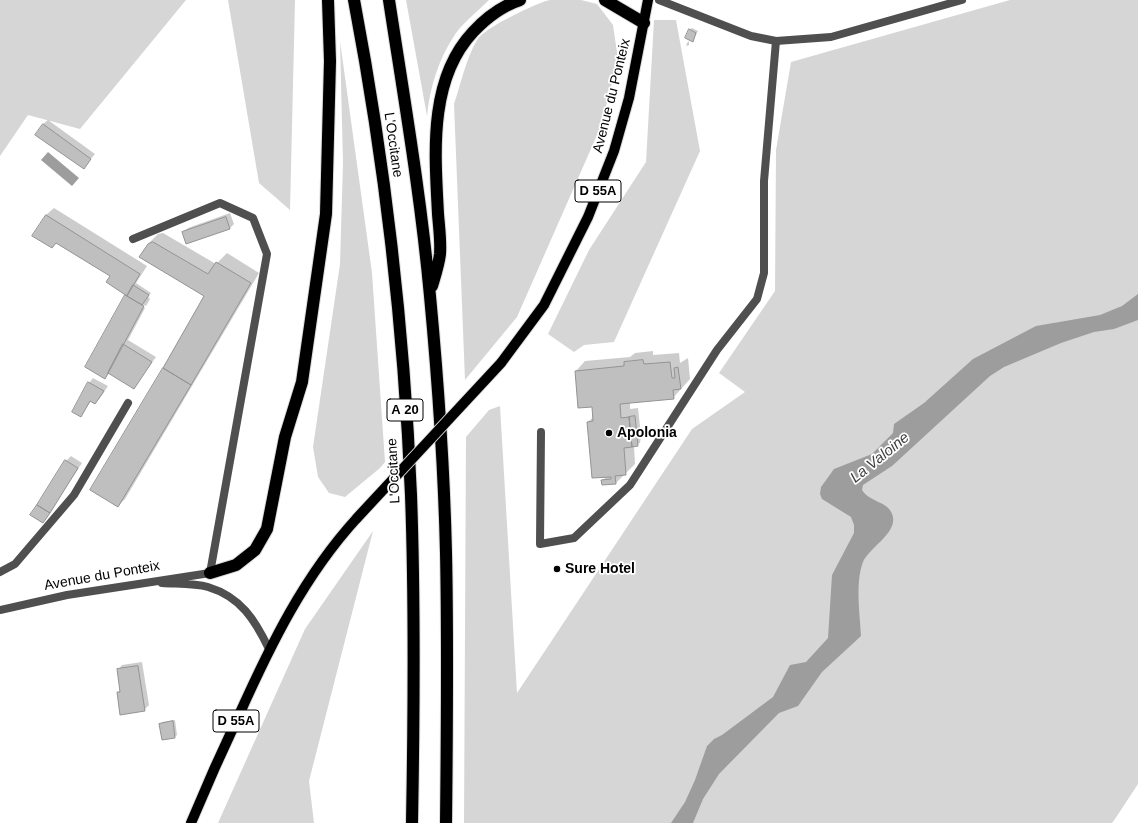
<!DOCTYPE html>
<html>
<head>
<meta charset="utf-8">
<style>
	body { margin:0 }
	canvas { display:block; background:#fff }
</style>
</head>
<body>
<canvas width="1138" height="823"></canvas>
<script>
const ctx = document.querySelector('canvas').getContext('2d');
ctx.lineJoin = 'round';
function fillPath(path, color) {
  ctx.fillStyle = color;
  ctx.fill(path, 'evenodd');
}
function trace(path, color, width, dash) {
  ctx.strokeStyle = color;
  ctx.lineWidth = width;
  ctx.lineCap = dash ? 'butt' : 'round';
  ctx.setLineDash(dash || []);
  ctx.stroke(path);
}
function drawText(font, color, halo, rows, align = 'center') {
  ctx.font = font + ' Arial,sans-serif';
  ctx.lineWidth = 3.5;
  ctx.setLineDash([]);
  ctx.textBaseline = 'middle';
  ctx.strokeStyle = halo;
  ctx.fillStyle = color;
  for (const [text, x, y, turn = 0] of rows) {
    ctx.save();
    ctx.translate(x, y);
    ctx.rotate((+turn || 0) * Math.PI / 180);
    ctx.textAlign = isNaN(turn) ? turn : align;
    if (halo) ctx.strokeText(text, 0, 0);
    ctx.fillText(text, 0, 0);
    ctx.restore();
  }
}
fillPath(new Path2D(`
	M0 0H186L80 129 28 115 0 156Z
	M228 0H295L290 210 259 183Z
	M406 0H489C479 10 465 21 456 33 439 58 430 86 427 116Z
	M550 0H581L597 4 613 25 618 59 601 126 517 317 465 380 454 104C461 83 466 59 477 40 484 28 536 3 550 0Z
	M1010 0H1138V784L1115 819 1112 823H464L466 437 489 410 500 406 517 693 692 429 745 392 719 373 775 291 776 150 791 62Z
	M654 20H676L700 151 614 342 584 345 574 352 548 334 589 250 646 162Z
	M340 41 372 273 385 462 380 468 345 497 329 493 318 477 313 447 340 264 343 163Z
	M373 531 309 781 314 823H218L305 629Z`), '#d6d6d6');
fillPath(new Path2D(`
	M48 152 79 178 72 186 41 160Z
	M1138 294V320L1114 329 1094 332 1061 343 1004 367 990 376 892 466 863 485 862 490C870 503 890 501 893 517 896 534 869 548 863 562 855 582 860 615 861 636L822 672 798 706 779 713 719 774 703 799 693 823H671L685 802 695 780 707 746 714 739 722 735 773 697 790 665 806 662 828 638 832 575 854 533V525L851 517 822 499 820 494 821 487 834 469 872 454 893 433 894 424 924 403 973 359 1036 326 1100 315 1122 306Z`), '#9d9d9d');
fillPath(new Path2D(`
	M692 28 698 31 693 40 689 30Z
	M689 41V45L686 46 687 43Z
	M48 120 95 154 84 167 43 124Z
	M54 208 147 266 136 283 151 293 148 297 150 299 146 306 142 304 141 306 145 308 128 340 156 357 134 388 110 373 105 377 86 367 127 295 111 276 57 242 34 236 46 215ZM127 295 134 299 133 301 127 297Z
	M230 213 234 224 229 229 183 232 188 228Z
	M163 233 216 264 227 253 259 273 125 499 118 506 163 369 205 296 148 244 158 234Z
	M653 351V355L679 353 680 363 688 358 690 379 673 398 630 402V409L638 408 641 436 640 443 634 446 635 464 616 483 602 481 607 476 588 422 593 417V406L579 407 576 371 585 361 630 357 635 353Z
	M93 378 108 386 100 398 95 403 91 401 81 416 89 383Z
	M71 456 82 463 52 509 66 461Z
	M142 662 149 705 144 710 118 693 121 690 118 670 122 665Z
	M175 720 177 735 175 737 163 739 160 724 162 722Z`), '#0003');
const building = new Path2D(`
	M689 29 696 33 693 42 685 38Z
	M43 124 91 159 84 169 35 135Z
	M46 215 140 274 127 296 106 282 110 276 56 243 52 248 32 236Z
	M226 217 230 229 186 244 182 232Z
	M153 242 208 274 216 262 251 283 191 385 163 368 204 296 139 257 148 244Z
	M133 285 149 295 142 305 127 296Z
	M125 295 144 306 105 379 85 367Z
	M123 344 152 362 134 389 108 373Z
	M643 360 644 364 670 362 672 378H675L674 368 678 367 681 389 673 390 674 399 620 404 621 418 629 417 632 447 624 448 626 475 615 476 616 484 602 485 601 480 611 479V477L592 478 587 422 593 421 592 407 578 408 575 371 624 366V362Z
	M163 368 191 385 118 507 90 490Z
	M88 382 104 391 95 404 90 401 81 417 72 412Z
	M635 416 638 446 632 447 629 417Z
	M65 460 78 468 50 513 37 505Z
	M37 505 50 513 43 523 30 515Z
	M138 666 145 711 120 715 117 692H120L117 669Z
	M173 721 175 738 162 740 159 724Z`);
fillPath(building, '#bfbfbf');
trace(building, '#939393', 1);
const primary = new Path2D(`
	M501 363 544 305 588 217 614 151 629 98 648 0
	M191 823C206 787 222 751 239 715 271 644 304 576 357 518`);
const motorway = new Path2D(`
	M354 0C385 163 404 329 411 495 415 604 414 714 412 823
	M389 0C404 98 421 197 430 296 438 381 444 467 446 553 448 643 447 733 446 823
	M605 0 644 23
	M432 286C435 276 439 264 440 254 441 241 439 227 438 214 435 154 428 80 473 32 486 18 502 6 520 0
	M210 573 236 565 255 550 267 529 285 437 302 382 326 214 330 61 328 0`);
trace(primary, '#dbdbdb', 12);
trace(motorway, '#dbdbdb', 14);
trace(new Path2D(`
	M541 432 540 544 574 538 630 485 717 350 757 299 764 273V181L776 41
	M0 572 15 564 74 495 128 403`), '#4f4f4f', 8);
trace(new Path2D(`
	M133 239 220 203 253 218 267 254 210 573`), '#4f4f4f', 8);
trace(new Path2D(`
	M659 0 751 36 776 41 831 37 962 0
	M162 583C177 584 194 583 208 587 241 597 255 620 269 649
	M0 610 67 595 210 573`), '#4f4f4f', 8);
trace(primary, '#000', 10);
trace(motorway, '#000', 12);
const primaryBridge = new Path2D(`
	M357 518 501 363`);
trace(primaryBridge, '#dbdbdb', 12, []);
trace(primaryBridge, '#000', 10);
for (const [x, y, r, color] of [
	[609,433,4,"#000"],
	[557,569,4,"#000"]
]) {
  const dot = new Path2D();
  dot.arc(x, y, r, 0, 2 * Math.PI);
  ctx.fillStyle = color;
  ctx.fill(dot);
  trace(dot, '#fff', 1.5);
}
for (const [x, y, w] of [
	[598,191,46],
	[405,410,36],
	[236,721,46]
]) {
  const box = new Path2D();
  box.roundRect(x - w / 2, y - 11, w, 22, 3);
  ctx.fillStyle = '#fff';
  ctx.fill(box);
  trace(box, '#000', 1);
}
drawText('bold 13px', '#000', null, [
	["D 55A",598,191],
	["A 20",405,410],
	["D 55A",236,721]
]);
drawText('14px', '#000', '#fff', [
	["Avenue du Ponteix",612,96,-76],
	["L'Occitane",393,145,82],
	["L'Occitane",394,471,-93],
	["Avenue du Ponteix",102,576,-10]
]);
drawText('bold 14px', '#000', '#fff', [
	["Apolonia",617,433],
	["Sure Hotel",565,569]
], 'left');
drawText('italic 15px', '#3e3e3e', '#fff', [
	["La Valoine",880,458,-39]
]);
</script>
</body>
</html>
